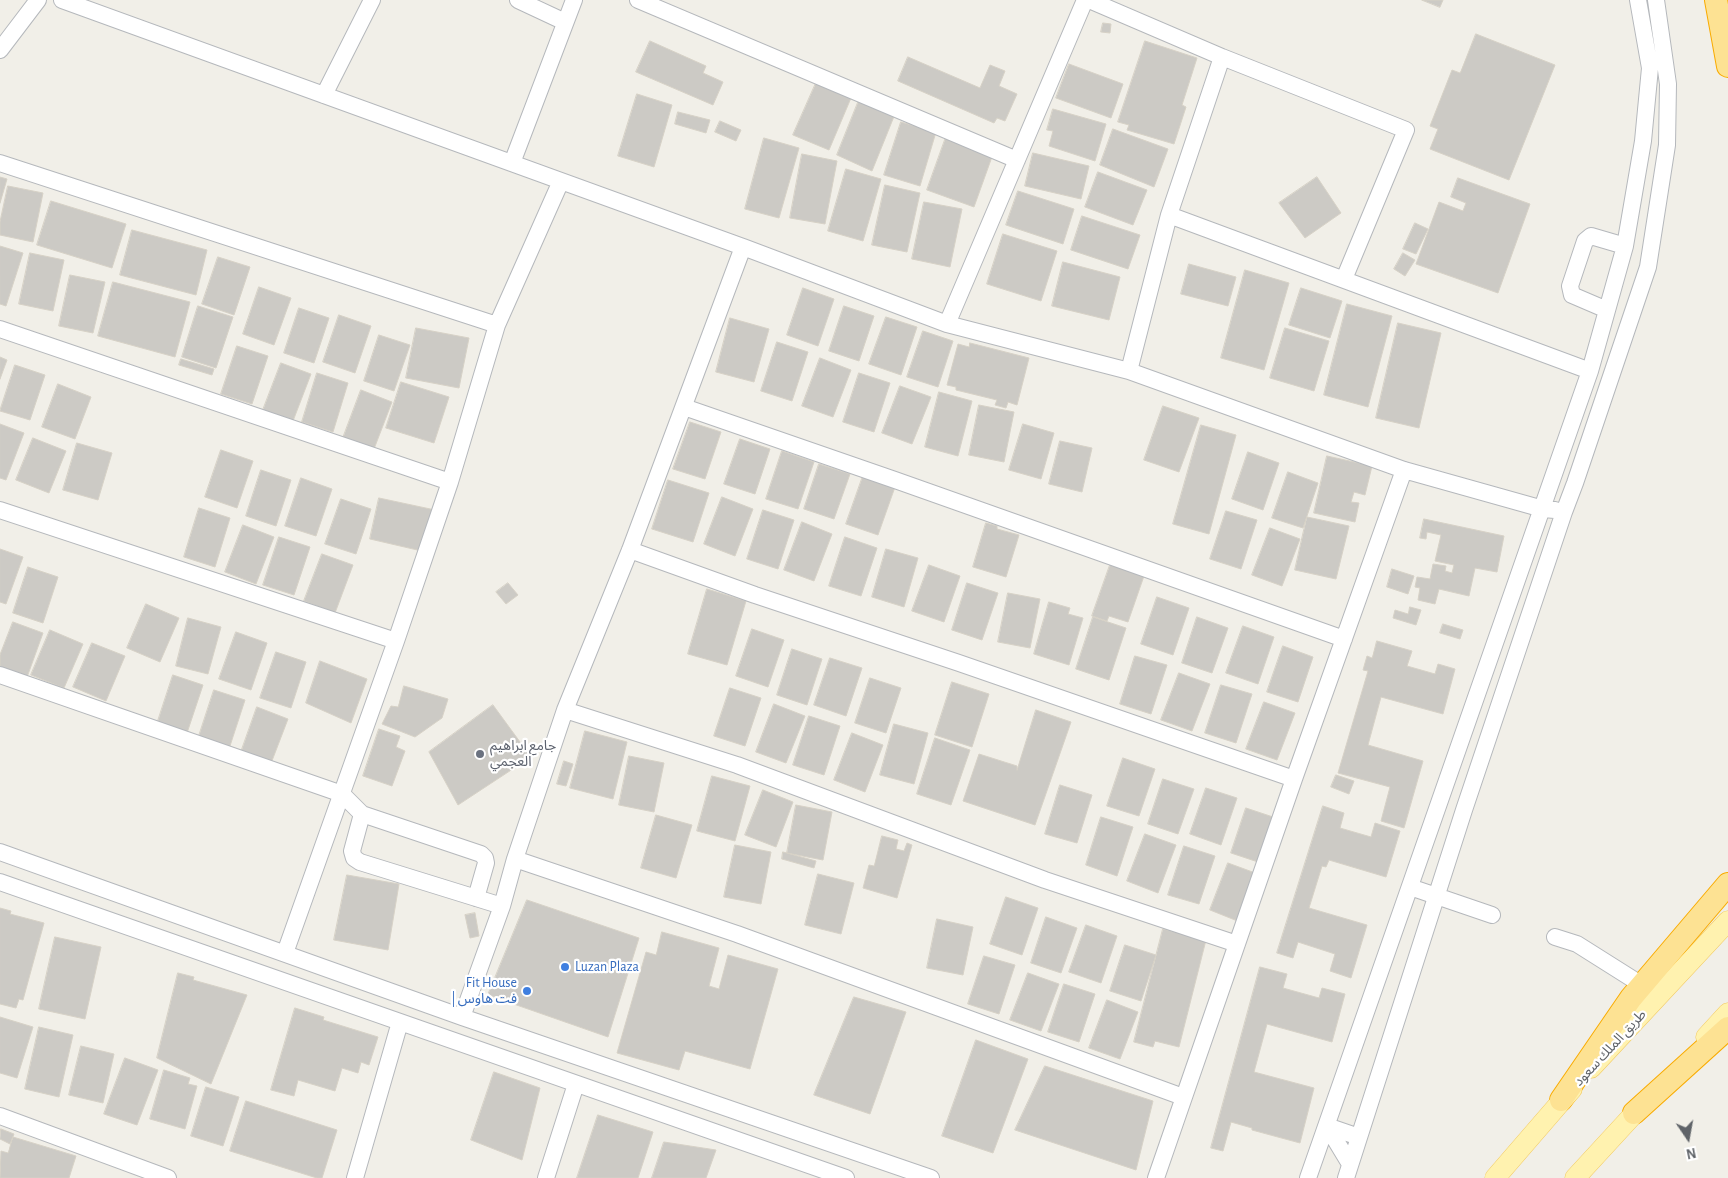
<!DOCTYPE html>
<html>
<head>
<meta charset="utf-8">
<style>
	body { margin:0 }
	#map { position:relative; width:1728px; height:1178px; overflow:hidden; background:#f1efe8; font-family:"Alegreya Sans",sans-serif }
	canvas { display:block }
	.north { position:absolute; left:1663px; top:1113px; width:50px; height:50px; -webkit-text-stroke:4px #fff; paint-order:stroke; rotate:168deg; font-size:14px; font-weight:700; line-height:20px; text-align:center; color:#5f6368 }
	.north::after { content:''; display:block; margin:auto; width:18px; height:22px; background:#5f6368; clip-path:polygon(50% 0,100% 100%,50% 72%,0 100%) }
</style>
</head>
<body>
<div id="map">
<canvas width="1728" height="1178"></canvas>
<div class="north">N</div>
</div>
<script>
const ctx = document.querySelector('canvas').getContext('2d');
ctx.lineJoin = 'round';
function fillPath(path, color) {
  ctx.fillStyle = color;
  ctx.fill(path, 'evenodd');
}
function trace(path, color, width, dash) {
  ctx.strokeStyle = color;
  ctx.lineWidth = width;
  ctx.lineCap = dash ? 'butt' : 'round';
  ctx.setLineDash(dash || []);
  ctx.stroke(path);
}
function drawText(font, color, halo, rows, align = 'center') {
  ctx.font = font + ' "Alegreya Sans","Noto Sans Arabic",sans-serif';
  ctx.lineWidth = 4.5;
  ctx.setLineDash([]);
  ctx.textBaseline = 'middle';
  ctx.strokeStyle = halo;
  ctx.fillStyle = color;
  for (const [text, x, y, turn = 0] of rows) {
    ctx.save();
    ctx.translate(x, y);
    ctx.rotate((+turn || 0) * Math.PI / 180);
    ctx.textAlign = isNaN(turn) ? turn : align;
    if (halo) ctx.strokeText(text, 0, 0);
    ctx.fillText(text, 0, 0);
    ctx.restore();
  }
}
const building = new Path2D(`
	M1422 0H1443L1440 7Z
	M1103 23 1111 24 1110 33 1101 32Z
	M1476 34 1555 65 1509 180 1430 149 1438 129 1430 126 1452 70 1460 73Z
	M650 41 706 66 703 73 723 82 713 105 636 72Z
	M1145 41 1197 58 1182 105 1186 107 1174 144 1127 130 1129 125 1118 122Z
	M908 57 980 88 990 65 1005 71 999 86 1017 94 1005 121 997 118 994 123 898 81Z
	M1069 64 1123 84 1111 118 1056 98Z
	M816 83 851 98 829 150 793 135Z
	M637 94 672 105 654 167 618 156Z
	M859 100 895 114 872 171 837 155Z
	M1053 109 1106 124 1095 161 1049 146 1053 131 1047 130Z
	M678 112 710 120 706 133 675 124Z
	M720 121 741 130 736 141 715 132Z
	M901 122 936 132 920 186 884 175Z
	M1113 129 1168 149 1154 187 1100 165Z
	M946 137 993 154 974 207 927 190Z
	M764 138 799 148 779 218 745 209Z
	M1033 153 1089 166 1081 199 1025 186Z
	M802 154 837 161 825 224 790 218Z
	M846 169 881 179 863 241 828 231Z
	M1098 172 1147 190 1133 225 1085 207Z
	M0 177 7 179 0 203Z
	M1317 177 1341 213 1305 238 1279 203Z
	M1458 178 1530 204 1498 293 1416 264 1439 202 1463 211 1466 203 1451 197Z
	M885 185 920 193 907 252 872 245Z
	M8 186 43 193 33 242 0 235V222Z
	M1018 191 1074 209 1063 244 1006 225Z
	M51 201 126 224 112 268 37 245Z
	M924 202 962 209 950 267 912 259Z
	M1082 216 1140 235 1128 269 1071 250Z
	M1415 223 1428 229 1416 254 1403 249Z
	M132 230 207 250 196 295 120 275Z
	M1003 234 1057 251 1041 301 987 284Z
	M0 246 23 253 6 306 0 304Z
	M30 253 64 260 53 311 19 304Z
	M1403 253 1415 260 1405 276 1394 269Z
	M218 257 250 267 234 315 202 304Z
	M1063 262 1120 277 1109 320 1052 306Z
	M1189 264 1236 277 1228 306 1181 294Z
	M1245 270 1289 283 1264 370 1221 358Z
	M70 275 105 282 93 333 59 326Z
	M113 282 190 302 175 357 98 336Z
	M259 287 291 298 274 345 243 334Z
	M803 288 834 299 818 346 787 335Z
	M1301 288 1342 301 1330 338 1289 325Z
	M1347 304 1392 316 1368 407 1324 395Z
	M198 306 233 317 216 368 182 357Z
	M844 306 874 316 859 361 829 351Z
	M299 308 329 318 314 363 284 353Z
	M339 315 371 326 355 373 323 362Z
	M886 317 917 327 901 375 869 364Z
	M730 318 769 329 754 382 716 372Z
	M1398 323 1441 333 1419 428 1376 418Z
	M416 328 469 338 459 388 406 378Z
	M1285 328 1329 341 1314 391 1270 378Z
	M923 331 953 341 938 387 907 377Z
	M379 335 410 345 394 391 364 381Z
	M777 342 808 352 792 401 761 391Z
	M970 343 1029 358 1017 405 1008 402 1006 408 995 405 997 400 956 390V387L947 385 958 344 969 347Z
	M237 346 268 356 252 404 221 394Z
	M0 357 7 360 0 379Z
	M820 358 851 370 833 417 802 406Z
	M181 359 214 369 212 375 179 365Z
	M281 363 311 374 293 421 263 410Z
	M15 365 45 375 30 420 0 411Z
	M317 373 348 383 333 432 302 422Z
	M859 373 890 383 874 432 843 422Z
	M401 382 449 397 434 443 386 428Z
	M58 384 91 397 75 439 42 427Z
	M900 386 931 397 912 444 882 433Z
	M361 390 392 402 374 449 343 438Z
	M939 392 972 401 958 456 925 447Z
	M979 405 1014 412 1004 462 969 455Z
	M1163 406 1199 418 1179 472 1144 460Z
	M690 422 721 432 705 479 673 469Z
	M0 424 24 433 6 480 0 478Z
	M1023 424 1054 433 1041 479 1009 470Z
	M1201 425 1236 435 1209 534 1173 524Z
	M33 438 66 451 49 493 16 480Z
	M740 439 770 449 755 494 724 484Z
	M1060 441 1092 448 1082 492 1049 484Z
	M77 443 112 453 98 500 63 490Z
	M221 450 253 461 237 508 205 497Z
	M782 451 814 462 798 509 766 499Z
	M1248 452 1279 463 1263 510 1232 499Z
	M1327 456 1372 466 1365 495 1354 492 1351 502 1359 503 1355 522 1314 513Z
	M819 464 850 474 834 519 804 509Z
	M261 470 291 480 276 526 246 516Z
	M1288 472 1318 483 1303 528 1272 518Z
	M863 476 895 487 878 535 846 524Z
	M301 478 332 489 316 536 285 526Z
	M668 480 709 493 693 542 652 529Z
	M722 497 753 509 735 556 704 544Z
	M379 498 435 510 426 552 370 539Z
	M341 499 371 509 356 554 325 544Z
	M199 508 230 518 215 567 184 557Z
	M763 510 794 520 778 569 747 559Z
	M1226 511 1257 520 1241 569 1210 559Z
	M1307 517 1349 526 1336 579 1295 570Z
	M1424 519 1504 536 1497 572 1475 568 1469 596 1439 589 1435 604 1418 600 1420 588 1415 587 1417 577 1430 579 1433 564 1446 566 1445 571 1452 573 1454 565 1435 561 1441 535 1427 532 1426 539 1420 538Z
	M802 522 832 534 814 581 784 570Z
	M986 523 997 526V529L1019 535 1006 577 973 567Z
	M243 525 274 537 256 584 225 572Z
	M1270 528 1300 539 1282 586 1252 575Z
	M279 537 310 547 294 595 263 585Z
	M845 537 877 548 861 596 829 586Z
	M0 549 23 557 6 604 0 602Z
	M886 549 918 558 904 607 872 597Z
	M322 554 353 565 335 613 304 601Z
	M929 565 960 576 944 622 912 611Z
	M1110 565 1144 576 1128 622 1109 616 1107 621 1092 616Z
	M28 567 58 577 43 623 13 613Z
	M1392 569 1414 576 1408 594 1387 587Z
	M508 583 518 595 506 604 496 592Z
	M967 583 998 593 982 640 952 630Z
	M707 589 746 601 727 665 688 654Z
	M1008 593 1040 599 1030 648 998 642Z
	M1157 597 1189 608 1173 655 1141 644Z
	M1049 602 1070 608 1068 614 1083 618 1069 665 1034 654Z
	M146 604 179 618 160 662 127 648Z
	M1410 607 1421 610 1416 625 1393 618 1395 610 1408 614Z
	M1093 617 1126 628 1109 680 1076 669Z
	M1197 617 1228 628 1212 673 1182 663Z
	M188 618 221 627 208 674 176 666Z
	M13 622 43 633 26 680 0 671V655Z
	M1443 624 1463 630 1460 639 1440 633Z
	M1243 626 1274 637 1258 684 1226 673Z
	M752 629 784 640 768 687 736 676Z
	M50 630 83 644 64 688 31 675Z
	M236 632 267 643 251 690 219 679Z
	M1377 641 1412 651 1407 666 1435 674 1438 664 1455 669 1443 714 1381 697 1368 745 1423 761 1404 828 1381 821 1390 787 1338 773 1368 671 1363 670 1367 656 1372 658Z
	M92 643 125 656 106 701 73 687Z
	M1283 646 1313 657 1298 702 1267 692Z
	M792 649 822 659 807 705 777 695Z
	M276 652 306 662 291 708 260 698Z
	M1135 656 1167 665 1151 714 1120 704Z
	M830 658 862 668 846 716 814 705Z
	M320 661 367 679 351 723 306 703Z
	M1179 673 1210 684 1192 731 1161 720Z
	M173 675 203 685 187 733 157 724Z
	M870 678 901 688 886 733 855 723Z
	M952 682 989 694 972 747 935 735Z
	M1221 685 1252 694 1236 743 1205 733Z
	M404 686 448 699 442 718 415 737 382 724 391 706 398 707Z
	M730 688 761 698 745 746 714 736Z
	M214 690 245 700 229 749 198 739Z
	M1264 702 1295 713 1277 760 1246 749Z
	M774 704 805 716 786 763 756 752Z
	M493 705 531 757 458 805 429 752Z
	M257 707 288 719 270 766 240 755Z
	M1036 710 1071 722 1035 825 963 801 979 754 1017 766V770Z
	M809 716 840 726 824 775 793 765Z
	M894 724 928 733 914 784 880 775Z
	M379 729 400 736 396 747 405 751 392 786 363 776Z
	M585 731 627 742 613 799 570 788Z
	M852 733 883 745 865 792 834 780Z
	M935 738 970 750 951 805 917 794Z
	M629 756 664 763 654 812 619 805Z
	M1123 758 1155 769 1139 816 1107 806Z
	M564 761 573 764 566 786 557 784Z
	M1336 775 1354 781 1349 794 1331 787Z
	M712 776 750 786 735 841 697 831Z
	M1163 779 1194 789 1178 834 1148 824Z
	M1060 785 1092 795 1077 843 1045 834Z
	M1206 788 1237 798 1221 845 1190 834Z
	M763 790 793 802 776 847 745 835Z
	M796 805 832 812 823 860 787 853Z
	M1323 806 1344 813 1340 828 1371 837 1375 823 1400 831 1386 877 1329 860 1326 867 1322 866 1309 908 1367 925 1351 978 1330 971 1335 954 1298 942 1293 958 1277 953Z
	M1246 808 1276 818 1261 863 1231 853Z
	M656 815 692 825 676 878 641 868Z
	M1101 817 1133 827 1117 876 1086 865Z
	M1145 834 1176 845 1158 893 1127 881Z
	M882 836 898 840 896 849 904 851 907 843 912 845 897 898 863 888 869 865 874 866Z
	M735 845 771 852 761 904 724 897Z
	M1184 846 1215 856 1199 904 1168 895Z
	M783 852 816 861 814 868 782 859Z
	M1228 863 1258 874 1240 922 1210 910Z
	M818 874 854 883 841 934 805 925Z
	M347 875 399 884 388 950 334 940Z
	M1006 897 1038 908 1022 955 990 944Z
	M527 900 639 938 608 1037 488 995Z
	M0 908 11 911 10 914 44 923 23 1000 19 999 16 1008 0 1004Z
	M475 913 479 936 470 938 465 915Z
	M1046 917 1077 928 1061 973 1031 963Z
	M937 919 973 927 963 975 927 968Z
	M1086 925 1117 936 1101 983 1069 972Z
	M1163 929 1206 940 1179 1047 1155 1041 1153 1047 1134 1042Z
	M662 932 719 948 709 986 719 989 728 955 778 969 750 1069 685 1051 679 1070 617 1053 646 952 656 955Z
	M55 937 101 947 85 1019 39 1009Z
	M1125 945 1156 955 1141 1001 1110 991Z
	M984 956 1015 965 999 1014 968 1004Z
	M1260 967 1287 974 1283 988 1319 998 1322 988 1345 994 1332 1042 1267 1024 1254 1072 1314 1088 1300 1143 1252 1130V1128L1231 1122 1223 1151 1211 1148Z
	M178 973 194 977 193 980 247 995 211 1084 157 1058Z
	M1028 973 1059 984 1041 1031 1010 1020Z
	M1064 984 1095 994 1079 1042 1048 1032Z
	M854 997 906 1012 870 1114 814 1095Z
	M1107 1000 1138 1012 1120 1059 1089 1048Z
	M295 1008 324 1017 323 1020 378 1037 369 1065 361 1062 358 1073 342 1068 335 1091 298 1080 294 1096 271 1090Z
	M0 1017 33 1027 17 1078 0 1073Z
	M39 1027 73 1035 59 1097 25 1089Z
	M976 1040 1028 1059 993 1153 942 1136Z
	M81 1046 114 1054 103 1103 69 1095Z
	M125 1058 158 1070 137 1125 104 1114Z
	M1045 1066 1153 1101 1136 1170 1015 1130Z
	M164 1070 190 1078 188 1084 197 1086 185 1129 150 1119Z
	M494 1072 540 1088 522 1160 471 1140Z
	M206 1087 239 1097 223 1146 191 1136Z
	M246 1101 337 1130 322 1178H317L230 1151Z
	M598 1115 653 1132 638 1178H577Z
	M1 1129 14 1134 10 1144 0 1139Z
	M13 1137 76 1156 69 1178H0L1 1151 8 1153Z
	M664 1142 716 1150 706 1178H652Z`);
fillPath(building, '#cccac5');
trace(building, '#d6d1c6', 1);
const minor = new Path2D(`
	M62 0 743 247 630 550 565 710 515 859 502 906 462 1017
	M518 0 565 22
	M638 0 1017 160
	M1089 0 1222 57 1406 130 1344 279
	M0 50 38 0
	M324 95 372 0
	M0 163 497 325
	M512 163 574 0
	M1169 215 1590 371
	M743 247 947 324 1129 371 1404 470 1543 509 1555 510
	M1607 310 1572 295 1570 286 1585 241 1591 236 1625 246
	M947 324 1085 0
	M0 329 450 482
	M1129 371 1169 215 1222 57
	M684 407 895 480 1344 639
	M0 510 396 641
	M630 550 755 595 959 663 1294 779
	M0 675 342 794 362 814 481 854 485 858 486 863 476 898
	M565 710 737 765 1045 880 1237 944
	M362 814 352 851 354 858 360 862 502 906
	M0 852 462 1017 931 1178
	M515 859 737 934 1183 1097
	M0 882 846 1178
	M1410 887 1492 915
	M1555 937 1577 944 1642 985
	M285 953 396 641 450 482 497 325 561 181
	M0 1116 168 1178
	M1350 1164 1327 1126 1359 1137
	M355 1178 400 1022
	M546 1178 576 1084
	M1156 1178 1294 779 1404 470
	M1308 1178 1590 371 1625 246 1643 141 1650 68 1638 0
	M1346 1178 1464 810 1564 512 1575 483 1648 267 1667 145 1668 84 1656 0`);
const major = new Path2D(`
	M1706 1037 1728 1013
	M1591 1068 1728 921
	M1495 1178 1572 1089
	M1575 1178 1645 1102`);
const highway = new Path2D(`
	M1716 0 1728 66
	M1561 1100 1631 998 1728 884
	M1634 1113 1728 1028`);
trace(minor, '#b5b8bc', 18);
trace(major, '#f2c960', 21);
trace(highway, '#f9ab00', 24);
trace(minor, '#fff', 16);
trace(major, '#fff2af', 20);
trace(highway, '#fde293', 22);
for (const [x, y, r, color] of [
	[480,754,5,"#6b7280"],
	[565,967,5,"#3f7fe0"],
	[527,991,5,"#3f7fe0"]
]) {
  const dot = new Path2D();
  dot.arc(x, y, r, 0, 2 * Math.PI);
  ctx.fillStyle = color;
  ctx.fill(dot);
  trace(dot, '#fff', 2);
}
drawText('14px', '#5b616d', '#fff', [
	["جامع ابراهيم",490,746],
	["العجمي",490,762]
], 'left');
drawText('14px', '#366cbe', '#fff', [
	["Luzan Plaza",575,967],
	["Fit House",517,983,"right"],
	["| فت هاوس",517,999,"right"]
], 'left');
drawText('14px', '#5f6368', '#fff', [
	["طريق الملك سعود",1610,1048,-47]
]);
</script>
</body>
</html>
